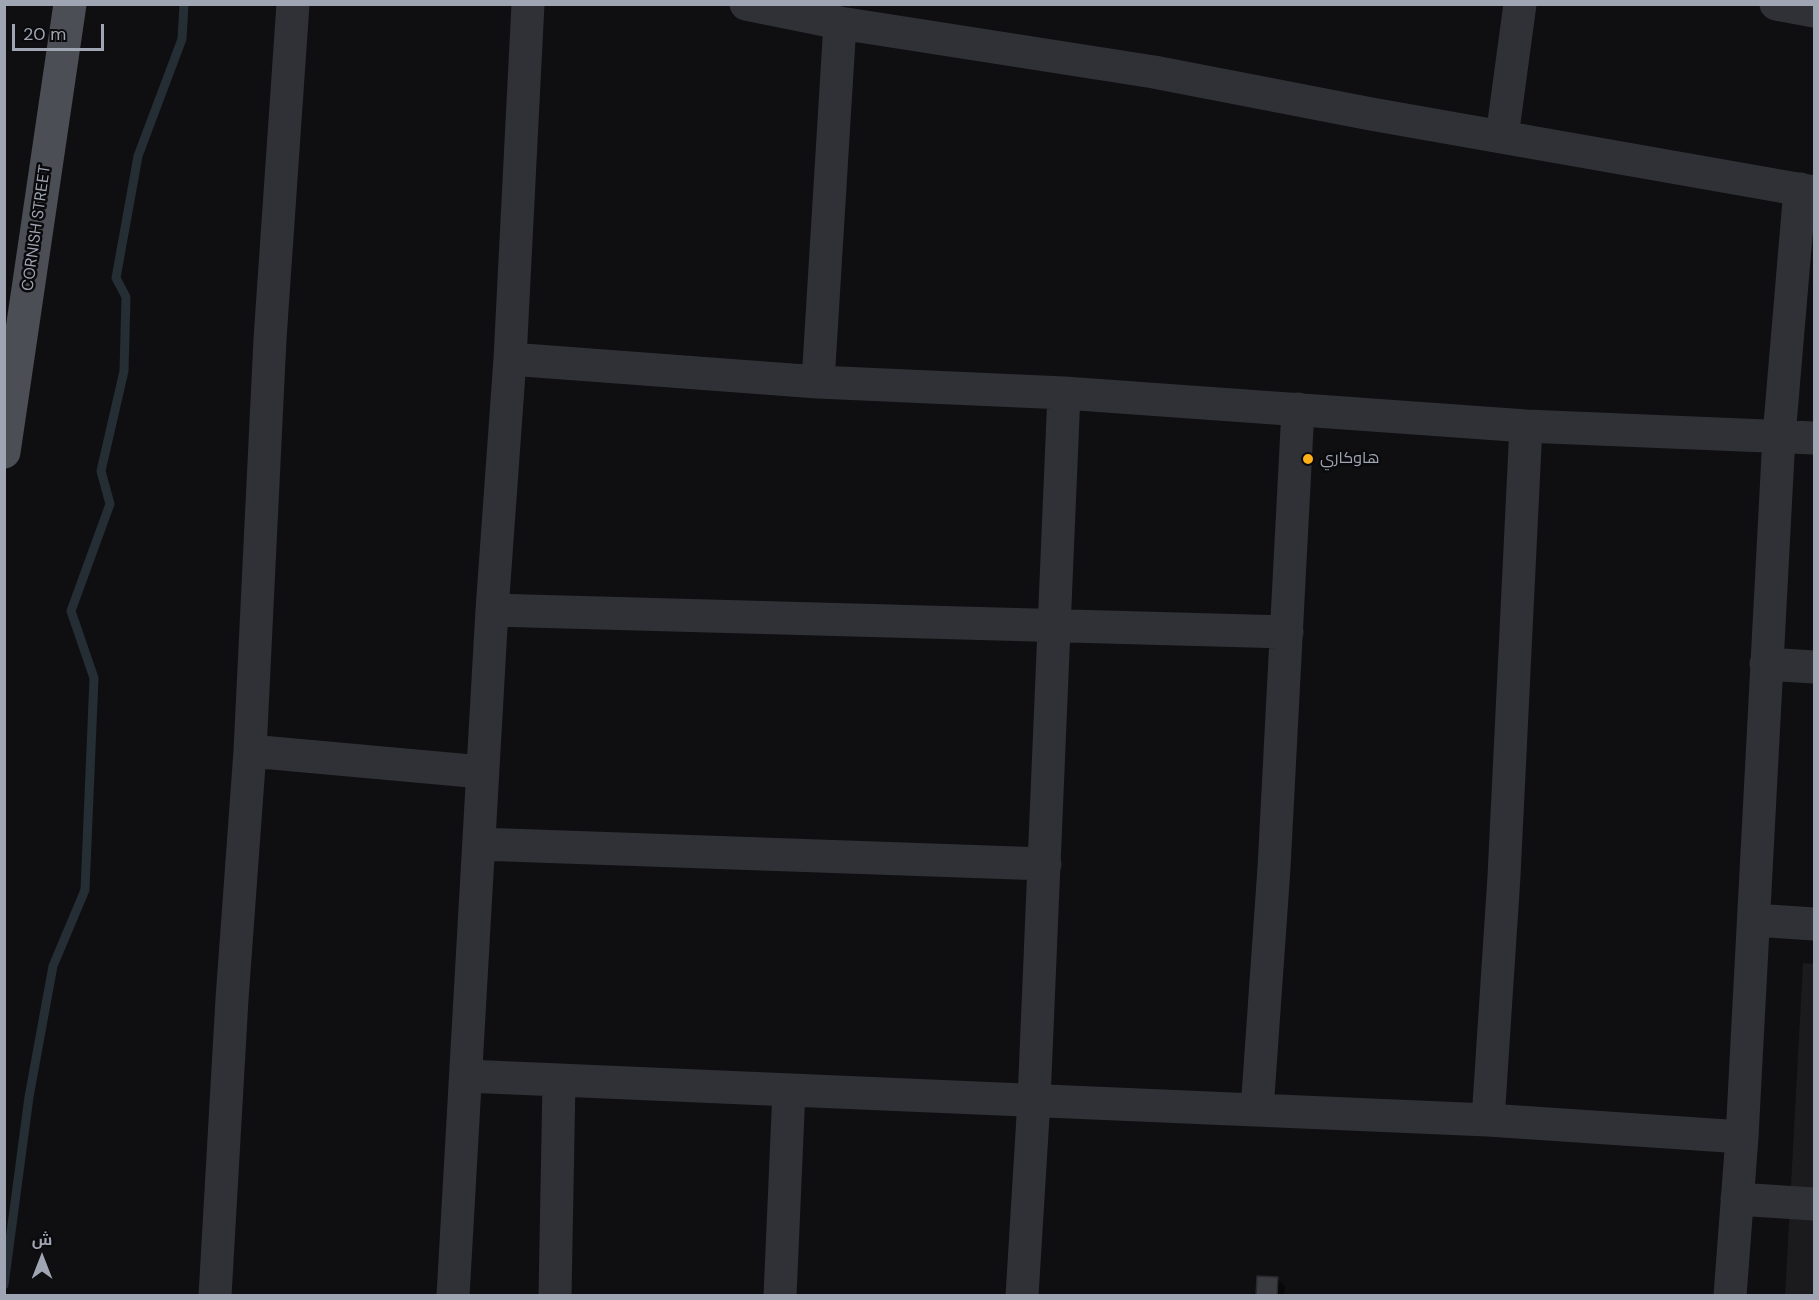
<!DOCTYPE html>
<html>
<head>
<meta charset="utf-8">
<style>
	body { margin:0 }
	#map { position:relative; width:1819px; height:1300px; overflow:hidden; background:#0f0f11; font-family:"DM Sans",Cairo,sans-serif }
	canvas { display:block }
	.frame { position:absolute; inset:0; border:6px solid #9fa5b3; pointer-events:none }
	.north { position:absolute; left:12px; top:1228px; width:60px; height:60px; -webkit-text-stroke:4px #0a0a0c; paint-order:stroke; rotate:0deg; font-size:16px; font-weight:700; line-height:24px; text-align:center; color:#9fa5b3 }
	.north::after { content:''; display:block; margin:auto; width:21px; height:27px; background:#9fa5b3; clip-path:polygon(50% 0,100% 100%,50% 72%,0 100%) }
	.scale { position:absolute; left:12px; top:24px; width:92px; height:27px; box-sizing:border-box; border:3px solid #9fa5b3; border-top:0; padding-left:8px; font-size:18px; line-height:21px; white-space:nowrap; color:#9fa5b3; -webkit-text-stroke:4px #0a0a0c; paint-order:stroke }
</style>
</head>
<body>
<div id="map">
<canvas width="1819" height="1300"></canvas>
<div class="frame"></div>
<div class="north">ش</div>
<div class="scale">20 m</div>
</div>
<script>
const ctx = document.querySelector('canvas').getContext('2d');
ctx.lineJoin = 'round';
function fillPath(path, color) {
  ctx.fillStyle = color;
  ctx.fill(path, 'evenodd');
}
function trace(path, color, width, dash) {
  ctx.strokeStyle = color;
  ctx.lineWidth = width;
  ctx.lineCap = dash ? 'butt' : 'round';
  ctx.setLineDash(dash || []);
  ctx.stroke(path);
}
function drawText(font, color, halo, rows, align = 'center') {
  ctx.font = font + ' "DM Sans",Cairo,sans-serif';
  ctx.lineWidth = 5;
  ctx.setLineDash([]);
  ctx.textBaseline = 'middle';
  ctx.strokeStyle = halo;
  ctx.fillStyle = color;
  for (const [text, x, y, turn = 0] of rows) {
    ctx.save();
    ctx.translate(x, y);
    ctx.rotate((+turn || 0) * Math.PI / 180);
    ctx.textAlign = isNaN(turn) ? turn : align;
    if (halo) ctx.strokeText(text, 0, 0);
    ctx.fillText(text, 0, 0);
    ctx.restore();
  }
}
fillPath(new Path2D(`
	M1803 963 1814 964V1295L1785 1296Z`), '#1b1b1e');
fillPath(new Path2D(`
	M1277 1279 1285 1286 1284 1296H1258Z`), '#0007');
trace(new Path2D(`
	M4 1285 29 1097 53 966 85 890 94 678 71 611 110 504 101 471 124 371 126 297 116 278 138 156 182 39 184 4`), '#252e35', 9);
const building = new Path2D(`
	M1257 1276 1278 1277 1277 1296H1256Z`);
fillPath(building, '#3b3c41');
trace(building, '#29292d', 1.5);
trace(new Path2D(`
	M746 4 840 23 1154 72 1371 114 1814 192
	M1776 4 1814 11
	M1502 137 1520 4
	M510 359 818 382 1064 393 1526 426 1814 438
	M818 382 840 23
	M492 610 1287 632
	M1766 664 1814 667
	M250 751 482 772
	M479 844 1045 864
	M1754 920 1814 924
	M466 1076 1488 1120 1742 1137
	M1257 1110 1274 868 1298 409
	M1488 1120 1504 876 1526 426
	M1737 1199 1814 1204
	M215 1296 232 999 250 751 270 339 293 4
	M453 1296 492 610 510 359 528 4
	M555 1296 559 1080
	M780 1296 789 1090
	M1022 1296 1034 1100 1064 393
	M1730 1296 1742 1137 1779 436 1800 189`), '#303136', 33);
trace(new Path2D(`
	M4 452 70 4`), '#4c4e55', 33);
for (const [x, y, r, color] of [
	[1308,459,6,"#ffb019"]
]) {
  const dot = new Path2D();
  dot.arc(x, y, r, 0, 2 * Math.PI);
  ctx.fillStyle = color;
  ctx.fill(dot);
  trace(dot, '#0a0a0c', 2);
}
drawText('16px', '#9fa5b3', '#0a0a0c', [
	["CORNISH STREET",37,228,-82]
]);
drawText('16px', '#9fa5b3', '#0a0a0c', [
	["هاوكاري",1320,459]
], 'left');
</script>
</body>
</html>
